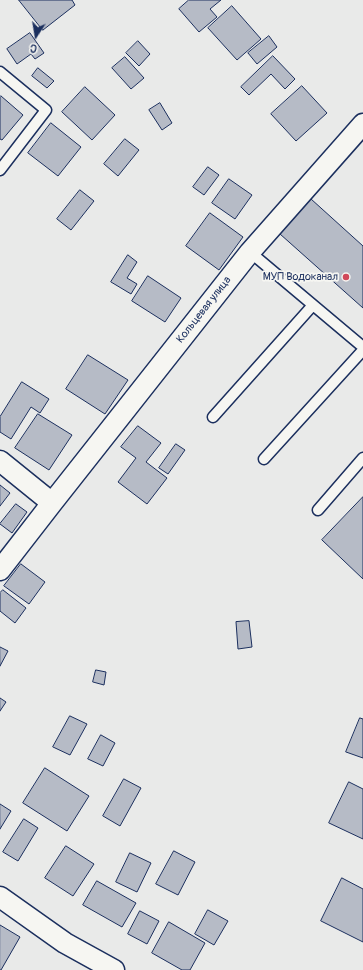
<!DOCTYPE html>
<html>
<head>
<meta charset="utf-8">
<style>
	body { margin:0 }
	#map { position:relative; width:363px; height:970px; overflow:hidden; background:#e9eae9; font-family:Pangolin,sans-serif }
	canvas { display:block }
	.north { position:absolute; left:16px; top:16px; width:40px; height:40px; -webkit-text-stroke:3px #f6f6f2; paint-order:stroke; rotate:192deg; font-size:11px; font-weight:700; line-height:16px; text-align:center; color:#1b2f5e }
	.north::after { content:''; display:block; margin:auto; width:14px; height:18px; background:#1b2f5e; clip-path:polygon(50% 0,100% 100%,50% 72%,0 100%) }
</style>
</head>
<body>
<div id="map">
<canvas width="363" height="970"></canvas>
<div class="north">С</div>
</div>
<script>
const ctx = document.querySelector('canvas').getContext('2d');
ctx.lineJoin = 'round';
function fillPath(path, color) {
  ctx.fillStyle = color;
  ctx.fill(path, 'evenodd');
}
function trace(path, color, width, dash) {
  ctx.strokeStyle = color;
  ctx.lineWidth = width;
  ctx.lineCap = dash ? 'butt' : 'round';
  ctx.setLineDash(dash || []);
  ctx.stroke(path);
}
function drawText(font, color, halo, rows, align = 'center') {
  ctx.font = font + ' Pangolin,sans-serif';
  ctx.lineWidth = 3.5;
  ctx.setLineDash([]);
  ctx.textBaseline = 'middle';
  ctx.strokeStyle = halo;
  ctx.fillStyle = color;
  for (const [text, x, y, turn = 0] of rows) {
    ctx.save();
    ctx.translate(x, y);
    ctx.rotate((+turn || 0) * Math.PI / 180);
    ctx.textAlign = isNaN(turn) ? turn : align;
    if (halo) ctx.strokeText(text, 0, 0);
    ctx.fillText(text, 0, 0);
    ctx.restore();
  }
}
const building = new Path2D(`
	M19 0H72L75 5 43 30Z
	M189 0H221L210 9 217 17 199 32 179 9Z
	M232 6 261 39 237 60 208 28Z
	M30 33 44 53 35 59 31 54 17 64 7 49Z
	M269 36 277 47 257 64 248 53Z
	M138 41 150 54 139 66 126 53Z
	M273 56 295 79 285 89 271 74 249 95 241 87Z
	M125 57 144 78 131 89 112 68Z
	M38 68 54 81 47 88 32 76Z
	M302 86 327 113 296 141 271 114Z
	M85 87 115 115 92 140 62 112Z
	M1 96 23 115 2 140 0 139V97Z
	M160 103 172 123 162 130 149 110Z
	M51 123 81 147 58 176 28 153Z
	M125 139 139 150 118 176 104 164Z
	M208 167 219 175 204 195 193 187Z
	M229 179 252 195 235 219 212 203Z
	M80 190 94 201 71 230 57 219Z
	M311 199 363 246V308L280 234Z
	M210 213 243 237 219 270 186 246Z
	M128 255 137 262 127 278 137 284 131 294 111 282Z
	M148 276 181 298 165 322 132 301Z
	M88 355 128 380 105 414 66 389Z
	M22 382 49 399 40 413 31 407 11 439 0 432V417Z
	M38 414 72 435 49 470 15 448Z
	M138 426 161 443 146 462 167 478 147 504 118 482 136 458 121 447Z
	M176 444 185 450 168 474 159 468Z
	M0 485 10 493 0 506Z
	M363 497V579L322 540Z
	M16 504 27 512 12 533 0 524Z
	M21 564 45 582 29 604 4 586Z
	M3 590 26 608 15 623 0 611V593Z
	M249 621 252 647 238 649 236 622Z
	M0 647 8 651 0 666Z
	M96 670 106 672 104 685 93 682Z
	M0 698 6 702 0 711Z
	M70 716 87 724 70 755 53 747Z
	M360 718 363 719V758L346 752Z
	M101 735 115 743 103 766 88 759Z
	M45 768 89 796 67 831 23 803Z
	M124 779 141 788 120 826 103 816Z
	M349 782 363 789V839L329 823Z
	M0 804 11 811 0 829Z
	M24 819 38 828 18 861 3 852Z
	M66 846 94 864 73 896 45 878Z
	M174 851 195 862 178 895 156 884Z
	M130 853 151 863 137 892 116 882Z
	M342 878 363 889V942L321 921Z
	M97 881 136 903 122 927 83 905Z
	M208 910 228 921 214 945 195 934Z
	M140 911 159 921 147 944 128 934Z
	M169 922 205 943 190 970H182L152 953Z
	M0 925 20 937 1 970H0Z`);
fillPath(building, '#b6bbc6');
trace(building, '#1b2f5e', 1);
const lane = new Path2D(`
	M0 72 46 110 0 170
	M250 252 363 347
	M213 417 313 305
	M264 459 363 350
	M318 510 363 458`);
const street = new Path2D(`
	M0 461 52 503
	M0 570 52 503 250 252 363 124
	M0 897 65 943 114 970`);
trace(lane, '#1b2f5e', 13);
trace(street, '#1b2f5e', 23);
trace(lane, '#f6f6f2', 10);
trace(street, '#f6f6f2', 20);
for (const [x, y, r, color] of [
	[346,277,4,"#d1495b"]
]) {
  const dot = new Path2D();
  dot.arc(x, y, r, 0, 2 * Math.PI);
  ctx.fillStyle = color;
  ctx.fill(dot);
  trace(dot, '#f6f6f2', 1.5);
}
drawText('11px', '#1b2f5e', '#f6f6f2', [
	["МУП Водоканал",338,277]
], 'right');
drawText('11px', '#1b2f5e', '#f6f6f2', [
	["Кольцевая улица",204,310,-52]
]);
</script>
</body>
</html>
